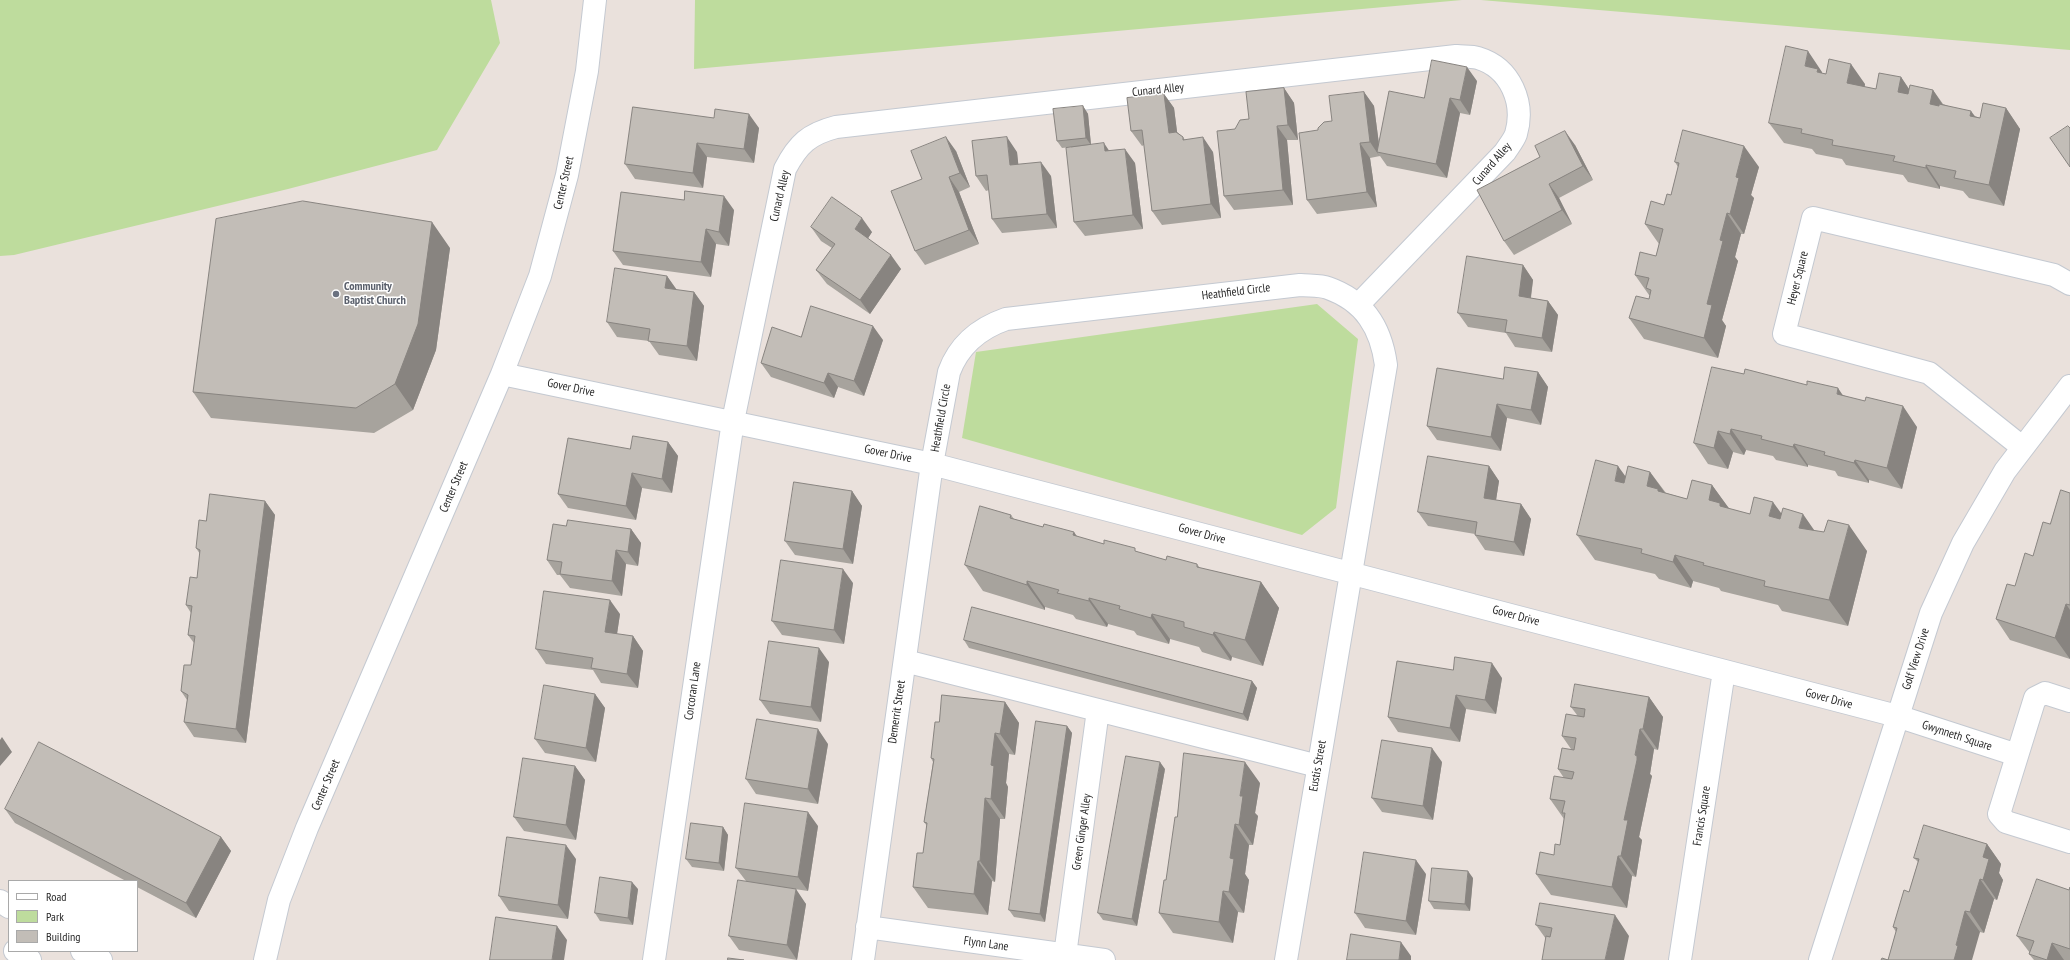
<!DOCTYPE html>
<html>
<head>
<meta charset="utf-8">
<style>
	body { margin:0 }
	#map { position:relative; width:2070px; height:960px; overflow:hidden; background:#eae1dc; font-family:"PT Sans Narrow",sans-serif }
	canvas { display:block }
	.legend { position:absolute; left:8px; top:880px; width:130px; height:72px; box-sizing:border-box; background:#fff; border:1px solid #a9a9a9; margin:0; padding:5px 7px; list-style:none; font-size:12px; color:#292929 }
	.legend li { display:flex; align-items:center; gap:8px; height:20px }
	.legend b { width:20px; border:1px solid #a9a9a9 }
</style>
</head>
<body>
<div id="map">
<canvas width="2070" height="960"></canvas>
<ul class="legend">
<li><b style="height:5px;background:#fff"></b>Road</li>
<li><b style="height:11px;background:#bedc9d"></b>Park</li>
<li><b style="height:11px;background:#c2bdb7"></b>Building</li>
</ul>
</div>
<script>
const ctx = document.querySelector('canvas').getContext('2d');
ctx.lineJoin = 'round';
function fillPath(path, color) {
  ctx.fillStyle = color;
  ctx.fill(path, 'evenodd');
}
function trace(path, color, width, dash) {
  ctx.strokeStyle = color;
  ctx.lineWidth = width;
  ctx.lineCap = dash ? 'butt' : 'round';
  ctx.setLineDash(dash || []);
  ctx.stroke(path);
}
function drawText(font, color, halo, rows, align = 'center') {
  ctx.font = font + ' "PT Sans Narrow",sans-serif';
  ctx.lineWidth = 3;
  ctx.setLineDash([]);
  ctx.textBaseline = 'middle';
  ctx.strokeStyle = halo;
  ctx.fillStyle = color;
  for (const [text, x, y, turn = 0] of rows) {
    ctx.save();
    ctx.translate(x, y);
    ctx.rotate((+turn || 0) * Math.PI / 180);
    ctx.textAlign = isNaN(turn) ? turn : align;
    if (halo) ctx.strokeText(text, 0, 0);
    ctx.fillText(text, 0, 0);
    ctx.restore();
  }
}
fillPath(new Path2D(`
	M0 0H491L500 43 437 150 288 189 14 255 0 256Z
	M695 0H1462L694 69Z
	M1481 0H2070V50Z
	M1317 304 1358 339 1336 508 1302 535 962 438 976 352Z`), '#bedc9d');
const minor = new Path2D(`
	M502 374 932 464 1897 716 2017 755
	M2022 447 1929 373 1784 334 1813 218 2054 275 2070 284
	M905 661 1318 766
	M2070 701 2045 693 2035 698 1999 814 2006 822 2070 842
	M867 927 1104 960
	M1065 955 1098 710
	M265 960 279 900 307 828 502 374 540 276 567 175 587 71 595 0
	M654 960 733 421 785 169C798 144 809 134 836 127L1456 56C1463 57 1471 56 1478 58 1511 68 1525 103 1516 134 1514 140 1508 147 1505 152L1358 305
	M863 960 932 464 949 372C959 345 980 328 1006 319L1300 285C1309 286 1320 285 1328 288 1365 301 1381 328 1386 365L1286 960
	M1680 960 1724 671
	M1820 960 1931 613 1963 543 2005 471 2070 386`);
const tertiary = new Path2D(`
	M0 901 9 907
	M15 951 30 960
	M82 951 101 960`);
trace(minor, '#c4c9d1', 24);
trace(tertiary, '#c4c9d1', 24);
trace(minor, '#fff', 22);
trace(tertiary, '#fff', 22);
fillPath(new Path2D(`
	M1822 72V73L1865 84V87L1876 89 1901 77 1909 89 1933 90 1943 104 1980 118 2006 108 2020 129 2004 206 1969 198 1963 191 1940 186V189L1908 182 1903 175 1846 165 1842 159 1816 154 1812 149 1784 143 1769 123Z
	M1477 81 1470 115 1460 113 1447 178 1387 166 1380 156 1370 158 1377 207 1317 214 1307 200 1318 130 1332 121 1364 92 1374 106 1379 144 1424 98Z
	M1284 88 1294 103 1298 140H1287L1293 205 1234 210 1224 196 1235 129 1249 119Z
	M1164 94 1174 108 1177 132 1183 137 1185 140 1213 152 1221 218 1162 225 1152 211 1144 145 1142 146 1131 131Z
	M1083 106 1088 114 1091 145 1109 151 1135 163 1143 229 1085 236 1074 222 1071 147 1062 148 1057 141Z
	M633 107 759 128 754 163 707 157 703 188 635 179 625 164Z
	M1575 145 1593 180 1559 198 1572 224 1514 255 1504 241Z
	M956 151 970 187 959 192 979 244 925 265 915 251Z
	M1017 152 1018 164 1051 176 1057 228 1002 233 992 219 989 190 986 191 976 176Z
	M1675 162 1759 167 1751 195 1754 198 1744 234H1741L1735 257 1738 261 1722 320 1726 326 1718 358 1644 339 1629 318 1649 299 1650 295H1649L1635 275 1656 256 1659 244 1645 224 1664 205 1671 195 1678 167Z
	M734 210 729 246 716 244 711 277 623 265 613 251Z
	M811 227 872 232 868 238 901 269 870 314 827 284 816 270 832 248 821 241Z
	M450 248 436 350 413 410 374 433 211 418 193 392Z
	M1523 265 1533 280 1531 298 1548 301 1558 315 1552 352 1515 347 1506 333 1468 327 1458 313Z
	M667 276 676 290 694 292 704 306 697 361 659 355 649 341 617 337 607 322Z
	M801 337 883 340 864 396 838 387 834 398 771 377 761 363Z
	M1538 372 1548 387 1541 425 1507 418 1501 451 1437 440 1427 426 1503 379Z
	M1744 374 1843 395 1917 427 1902 489 1869 480V483L1838 476 1835 471 1808 465V467L1776 460 1773 456 1746 450 1744 455 1733 452 1728 469 1708 464 1694 443Z
	M668 442 678 456 672 493 642 488 636 520 568 508 558 494 630 449Z
	M1489 466 1499 481 1496 500 1521 504 1531 519 1524 556 1485 550 1475 535V534L1428 526 1418 512Z
	M1650 472 1666 493 1687 499 1712 485 1729 509 1750 514 1782 513 1815 531 1867 551 1848 626 1782 611 1778 605 1721 591 1719 588 1693 581 1691 588 1659 579 1655 574 1595 560 1577 535 1626 476Z
	M852 491 862 506 853 564 795 555 785 541Z
	M2070 493V659L2010 640 1996 619 2033 556 2050 524Z
	M265 501 275 515 246 743 194 737 184 722 187 700 181 691 191 665 194 643 188 635 191 613 186 605 197 578 200 554 196 548 206 521Z
	M1011 515 1014 519 1104 544 1138 552 1166 560 1197 564 1200 568 1261 582 1279 608 1263 666 1232 657 1231 661 1202 652 1199 647 1170 639 1169 644 1137 635 1134 631 1108 624 1107 627 1076 619 1073 615 1045 607V610L983 591 965 565Z
	M566 526 631 529 641 543 638 566 626 564 622 596 570 588 560 575H557L547 560Z
	M853 583 844 644 782 635 772 621Z
	M620 614 617 634 633 636 643 651 638 688 601 683 593 670 546 664 536 649Z
	M964 640 1252 681 1257 688 1248 721 969 648Z
	M829 662 821 722 770 714 760 700Z
	M1502 678 1496 714 1466 709 1460 742 1398 732 1388 717Z
	M595 694 605 708 596 762 545 753 535 739Z
	M1649 697 1663 717 1658 750 1654 749 1650 774 1652 776 1651 780 1639 837 1642 840 1636 877 1632 876 1627 908 1551 895 1536 874 1554 855 1560 845 1564 819 1550 799 1564 778 1558 769 1571 749 1562 736 1577 715 1571 707Z
	M1005 702 1019 723 1015 755 1009 754 1006 783 1008 787 1005 819H1000L995 882 992 881 988 915 928 908 913 887 923 853 927 826 924 822 933 762 931 758 939 722Z
	M1067 726 1072 733 1045 922 1014 917 1009 910Z
	M828 744 818 804 756 794 746 779Z
	M1442 762 1433 820 1382 812 1372 798Z
	M575 766 585 780 576 840 524 831 514 817Z
	M1165 769 1137 926 1103 920 1098 913Z
	M1260 783 1255 813 1258 816 1253 845H1249L1245 874 1249 880 1244 913 1238 912 1233 943 1173 933 1159 913 1166 880 1177 817Z
	M5 809 221 837 231 851 196 918 137 887V881H126L15 823Z
	M818 826 808 891 788 888 806 904 797 960 739 950 729 936 746 881 736 868Z
	M723 827 728 835 724 871 692 867 686 859Z
	M1987 844 2001 864 1999 873 2003 880 1997 900 1994 899 1984 933 1980 932 1888 960 1896 932 1893 927 1909 892 1918 862 1914 858Z
	M576 859 568 919 509 911 499 896Z
	M1426 874 1416 935 1365 928 1355 913Z
	M1473 878 1470 911 1434 909 1429 901Z
	M2070 887V960H2034L2029 954 2030 953 2017 936 2069 890Z
	M638 889 633 925 600 921 595 913Z
	M1536 925 1629 936 1546 939Z`), '#a7a39d');
fillPath(new Path2D(`
	M1808 51 1822 72V74L1805 66Z
	M1851 64 1865 84 1861 103 1847 83Z
	M1467 67 1477 81 1470 115 1460 100Z
	M1901 77 1915 98 1898 92Z
	M1284 88 1294 103 1298 140 1288 125Z
	M1933 90 1947 111 1930 104Z
	M1364 92 1374 106 1380 152H1377L1380 157 1370 142Z
	M1164 94 1174 108 1179 147 1169 133Z
	M1450 98 1460 113 1447 178 1436 164Z
	M1083 106 1088 114 1091 145 1086 138Z
	M2006 108 2020 129 2004 206 1989 185Z
	M1971 111 1986 131 1970 116Z
	M749 114 759 128 754 163 744 149Z
	M1277 126 1287 140 1293 205 1283 190Z
	M1565 131 1575 145 1593 180 1583 166Z
	M946 137 956 151 970 187 960 173Z
	M1007 137 1017 152 1020 179 1010 165Z
	M1203 137 1213 152 1221 218 1211 204Z
	M697 143 707 157 703 188 693 173Z
	M1104 143 1114 158 1105 151Z
	M1360 143 1370 158 1377 207 1367 192Z
	M1744 146 1759 167 1751 195 1754 198 1744 234 1730 214 1736 177Z
	M1125 149 1135 163 1143 229 1133 215Z
	M1041 162 1051 176 1057 228 1047 214Z
	M1926 165 1940 186V189L1926 168Z
	M949 177 959 192 979 244 969 230Z
	M1549 184 1559 198 1572 224 1562 210Z
	M724 196 734 210 729 246 719 232Z
	M1727 213 1741 234 1735 257 1738 261 1722 320 1726 326 1718 358 1704 338 1707 304 1720 240Z
	M862 218 872 232 865 243 855 229Z
	M432 222 450 248 436 350 413 410 395 384Z
	M706 229 716 244 711 277 701 262Z
	M891 255 901 269 870 314 860 300Z
	M1523 265 1533 280 1529 310 1519 296Z
	M667 276 677 290 665 288Z
	M694 292 704 306 697 361 687 346Z
	M1548 301 1558 315 1552 352 1542 338Z
	M873 326 883 340 864 396 854 381Z
	M1538 372 1548 387 1541 425 1531 410Z
	M828 373 838 387 834 398 824 383Z
	M1838 388 1852 409 1837 394Z
	M1497 404 1507 418 1501 451 1491 437Z
	M1903 406 1917 427 1902 489 1887 468Z
	M1731 429 1746 450 1744 455 1730 434Z
	M1718 431 1733 452 1728 469 1714 448Z
	M668 442 678 456 672 493 662 479Z
	M1794 444 1808 465V467L1793 447Z
	M1855 460 1869 480V483L1854 463Z
	M1489 466 1499 481 1494 513 1484 498Z
	M1618 466 1636 491 1615 481Z
	M1650 472 1668 497 1647 486Z
	M632 473 642 488 636 520 626 506Z
	M1712 485 1731 511 1729 516 1709 500Z
	M852 491 862 506 853 564 843 549Z
	M265 501 275 515 246 743 236 729Z
	M1773 502 1792 528 1769 516Z
	M1521 504 1531 519 1524 556 1514 542Z
	M1803 514 1821 540 1799 528Z
	M1849 525 1867 551 1848 626 1829 600Z
	M631 529 641 543 638 566 628 552Z
	M1074 532 1092 558 1073 535Z
	M616 550 626 564 622 596 612 581Z
	M1675 555 1693 581 1691 588 1673 562Z
	M843 569 853 583 844 644 834 630Z
	M1027 581 1045 607V610L1027 585Z
	M1261 582 1279 608 1263 666 1245 640Z
	M1089 598 1108 624 1107 627 1089 601Z
	M610 600 620 614 615 647 605 632Z
	M2066 604 2070 610V659L2055 638Z
	M1152 614 1170 639 1169 644 1151 618Z
	M1214 632 1232 657 1231 661 1213 635Z
	M633 636 643 651 638 688 627 674Z
	M819 648 829 662 821 722 811 707Z
	M1492 663 1502 678 1496 714 1485 700Z
	M1252 681 1257 688 1248 721 1243 714Z
	M595 694 605 708 596 762 586 748Z
	M1456 695 1466 709 1460 742 1450 728Z
	M1649 697 1663 717 1658 750 1643 729Z
	M1005 702 1019 723 1015 755 1000 734Z
	M1067 726 1072 733 1045 922 1040 914Z
	M818 729 828 744 818 804 808 789Z
	M1640 729 1654 749 1650 774 1652 776 1651 780 1639 837 1642 840 1636 877 1621 856 1624 820Z
	M995 733 1009 754 1006 783 1008 787 1005 819 991 799V765Z
	M2 737 12 752 0 766V740Z
	M1432 748 1442 762 1433 820 1423 806Z
	M1160 762 1165 769 1137 926 1132 919Z
	M1245 762 1260 783 1255 813 1258 816 1253 845 1239 825 1240 796Z
	M575 766 585 780 576 840 566 825Z
	M985 798 1000 819 995 882 980 861Z
	M808 812 818 826 808 891 798 877Z
	M1235 824 1249 845 1245 874 1249 880 1244 913 1229 892 1230 858Z
	M723 827 728 835 724 871 719 863Z
	M221 837 231 851 196 918 186 903Z
	M1987 844 2001 864 1999 873 2003 880 1997 900 1983 880V857Z
	M566 845 576 859 568 919 558 905Z
	M1618 856 1632 876 1627 908 1612 887Z
	M1416 860 1426 874 1416 935 1406 921Z
	M978 861 992 881 988 915 974 894Z
	M1468 871 1473 878 1470 911 1465 904Z
	M1980 879 1994 899 1984 933 1970 912Z
	M632 882 638 889 633 925 628 918Z
	M796 889 806 904 797 960 787 945Z
	M1223 891 1238 912 1233 943 1219 922Z
	M1965 911 1980 932 1972 960H1954L1956 945Z
	M1615 915 1629 936 1624 960H1605Z
	M557 926 567 940 564 960H552Z
	M1401 942 1411 956V960H1399Z
	M2052 943 2064 960H2047Z`), '#888480');
const building = new Path2D(`
	M1786 46 1808 51 1805 66 1818 69 1817 72 1826 74 1829 59 1851 64 1847 83 1876 89 1879 73 1901 77 1898 92 1908 94 1910 85 1933 90 1930 104 1939 106V104L1971 111 1970 116 1980 118 1983 103 2006 108 1989 185 1954 178 1956 171 1926 165V168L1893 161 1895 156 1832 145 1833 140 1801 133 1802 129 1769 123Z
	M1432 60 1467 67 1460 100 1450 98 1436 164 1377 152 1389 91 1424 98Z
	M1284 88 1288 125 1277 126 1283 190 1224 196 1217 131 1235 129 1240 120 1249 119 1246 92Z
	M1364 92 1370 142 1360 143 1367 192 1307 200 1299 133 1318 130V128L1324 122 1332 121 1329 96Z
	M1164 94 1169 133 1176 132 1183 137V140L1203 137 1211 204 1152 211 1142 130 1131 131 1127 98Z
	M1083 106 1086 138 1057 141 1053 109Z
	M633 107 714 118 715 109 749 114 744 149 697 143 693 173 625 164Z
	M2068 126 2070 128V167L2050 138Z
	M1683 130 1744 146 1736 177 1739 178 1730 214 1727 213 1720 240 1723 241 1707 304 1712 305 1704 338 1629 318 1636 296 1649 299 1651 290 1646 288 1649 278 1635 275 1640 252 1656 256 1663 229 1645 224 1651 201 1664 205 1667 194 1671 195 1679 163 1675 162Z
	M1565 131 1583 166 1549 184 1562 210 1504 241 1477 190 1540 157 1535 146Z
	M946 137 960 173 949 177 969 230 915 251 891 191 922 179 911 151Z
	M1007 137 1010 165 1041 162 1047 214 992 219 987 175 976 176 972 141Z
	M1104 143 1105 151 1125 149 1133 215 1074 222 1066 148Z
	M685 191 724 196 719 232 706 229 701 262 613 251 621 192 684 200Z
	M832 197 862 218 855 229 891 255 860 300 816 270 835 244 811 227Z
	M303 201 432 222 418 324 395 384 356 408 193 392 216 219Z
	M1467 256 1523 265 1519 296 1548 301 1542 338 1505 332 1507 320 1458 313Z
	M615 268 667 276 665 288 694 292 687 346 648 341 650 329 607 322Z
	M811 306 873 326 854 381 828 373 824 383 761 363 772 327 801 337Z
	M1505 367 1538 372 1531 410 1497 404 1491 437 1427 426 1437 368 1503 379Z
	M1712 367 1744 374 1745 369 1807 385V381L1838 388 1837 394 1865 401 1866 397 1903 406 1887 468 1855 460 1854 463 1824 455 1825 452 1794 444 1793 447 1761 439 1762 436 1731 429 1730 434 1718 431 1714 448 1694 443Z
	M633 436 668 442 662 479 632 473 626 506 558 494 568 438 630 449Z
	M1428 456 1489 466 1484 498 1521 504 1514 542 1475 535 1477 522 1418 512Z
	M1596 460 1618 466 1615 481 1624 483 1628 466 1650 472 1647 486 1658 489V491L1687 499 1692 480 1712 485 1709 500 1720 503V506L1750 514 1754 497 1773 502 1769 516 1780 519 1783 508 1803 514 1799 528 1824 532 1828 520 1849 525 1829 600 1764 586 1765 581 1703 565 1704 563 1675 555 1673 562 1641 553 1642 549 1577 535Z
	M794 482 852 491 843 549 785 541Z
	M2061 490 2070 493V605L2066 604 2055 638 1996 619 2007 584 2015 586 2025 553 2033 556 2043 522 2050 524Z
	M210 494 265 501 236 729 184 722 188 695 181 691 184 665H191L195 636 188 635 192 606 186 605 190 577 197 578 200 550 196 548 199 520 206 521Z
	M980 506 1011 515 1010 518 1043 527 1044 524 1074 532 1073 535 1104 544V540L1135 548V551L1166 560 1167 556 1197 564V567L1261 582 1245 640 1214 632 1213 635 1184 627V622L1152 614 1151 618 1119 609 1120 606 1089 598V601L1057 593 1059 590 1027 581V585L965 565Z
	M568 520 631 529 628 552 616 550 612 581 560 574 562 562 547 560 553 524 566 526Z
	M781 560 843 569 834 630 772 621Z
	M544 591 610 600 605 632 633 636 627 674 591 668 593 658 536 649Z
	M972 607 1252 681 1243 714 964 640Z
	M769 641 819 648 811 707 760 700Z
	M1455 657 1492 663 1485 700 1456 695 1450 728 1388 717 1397 661 1453 670Z
	M1575 684 1649 697 1643 729H1640L1635 755 1637 756V760L1624 820H1628L1621 856H1618L1612 887 1536 874 1540 852 1554 855 1555 844 1560 845 1565 813H1562L1565 801 1550 799 1554 776 1572 779 1574 772 1558 769 1562 748 1574 750 1576 738 1562 736 1566 714 1584 717 1585 709 1571 707Z
	M544 685 595 694 586 748 535 739Z
	M942 695 1005 702 1000 734 995 733 991 765 994 766 991 799 985 798 980 861H978L974 894 913 887 917 853H923L927 823 924 822 934 759 931 758 935 722H939Z
	M757 719 818 729 808 789 746 779Z
	M1036 721 1067 726 1040 914 1009 910Z
	M1382 740 1432 748 1423 806 1372 798Z
	M39 742 221 837 186 903 5 809Z
	M1184 753 1245 762 1240 796H1243L1239 825 1235 824 1230 858 1234 859 1229 892 1223 891 1219 922 1159 913 1164 880H1166L1175 817H1177Z
	M1126 756 1160 762 1132 919 1098 913Z
	M523 758 575 766 566 825 514 817Z
	M745 803 808 812 798 877 736 868Z
	M691 823 723 827 719 863 686 859Z
	M1924 825 1987 844 1983 857 1989 859 1983 880 1980 879 1970 912 1965 911 1956 945 1958 946 1954 960H1881L1882 958 1888 960 1897 928 1893 927 1904 890 1909 892 1919 859 1914 858Z
	M507 837 566 845 558 905 499 896Z
	M1364 852 1416 860 1406 921 1355 913Z
	M1432 868 1468 871 1465 904 1429 901Z
	M600 877 632 882 628 918 595 913Z
	M2037 879 2069 890 2070 887V949L2052 943 2047 960 2029 954 2034 941 2017 936Z
	M738 880 796 889 787 945 729 936Z
	M1540 903 1615 915 1605 960H1542L1546 936 1550 937 1552 928 1536 925Z
	M496 917 557 926 552 960H490Z
	M1351 934 1401 942 1399 960H1347Z
	M728 958 744 960H728Z`);
fillPath(building, '#c2bdb7');
trace(building, '#888480', 1);
for (const [x, y, r, color] of [
	[336,294,4,"#6b7280"]
]) {
  const dot = new Path2D();
  dot.arc(x, y, r, 0, 2 * Math.PI);
  ctx.fillStyle = color;
  ctx.fill(dot);
  trace(dot, '#fff', 1.5);
}
drawText('12px', '#292929', '#fff', [
	["Cunard Alley",1158,90,-6],
	["Cunard Alley",1492,164,-49],
	["Center Street",564,183,-77],
	["Cunard Alley",780,196,-77],
	["Heyer Square",1798,278,-76],
	["Heathfield Circle",1236,292,-7],
	["Gover Drive",571,388,12],
	["Heathfield Circle",941,418,-80],
	["Gover Drive",888,454,12],
	["Center Street",454,487,-67],
	["Gover Drive",1202,534,15],
	["Gover Drive",1516,616,15],
	["Golf View Drive",1916,659,-72],
	["Corcoran Lane",693,691,-82],
	["Gover Drive",1829,699,15],
	["Demerrit Street",897,712,-82],
	["Gwynneth Square",1957,736,18],
	["Eustis Street",1318,766,-80],
	["Center Street",326,785,-67],
	["Francis Square",1702,816,-81],
	["Green Ginger Alley",1082,832,-82],
	["Flynn Lane",986,944,8]
]);
drawText('bold 12px', '#5b616d', '#fff', [
	["Community",344,287],
	["Baptist Church",344,301]
], 'left');
</script>
</body>
</html>
